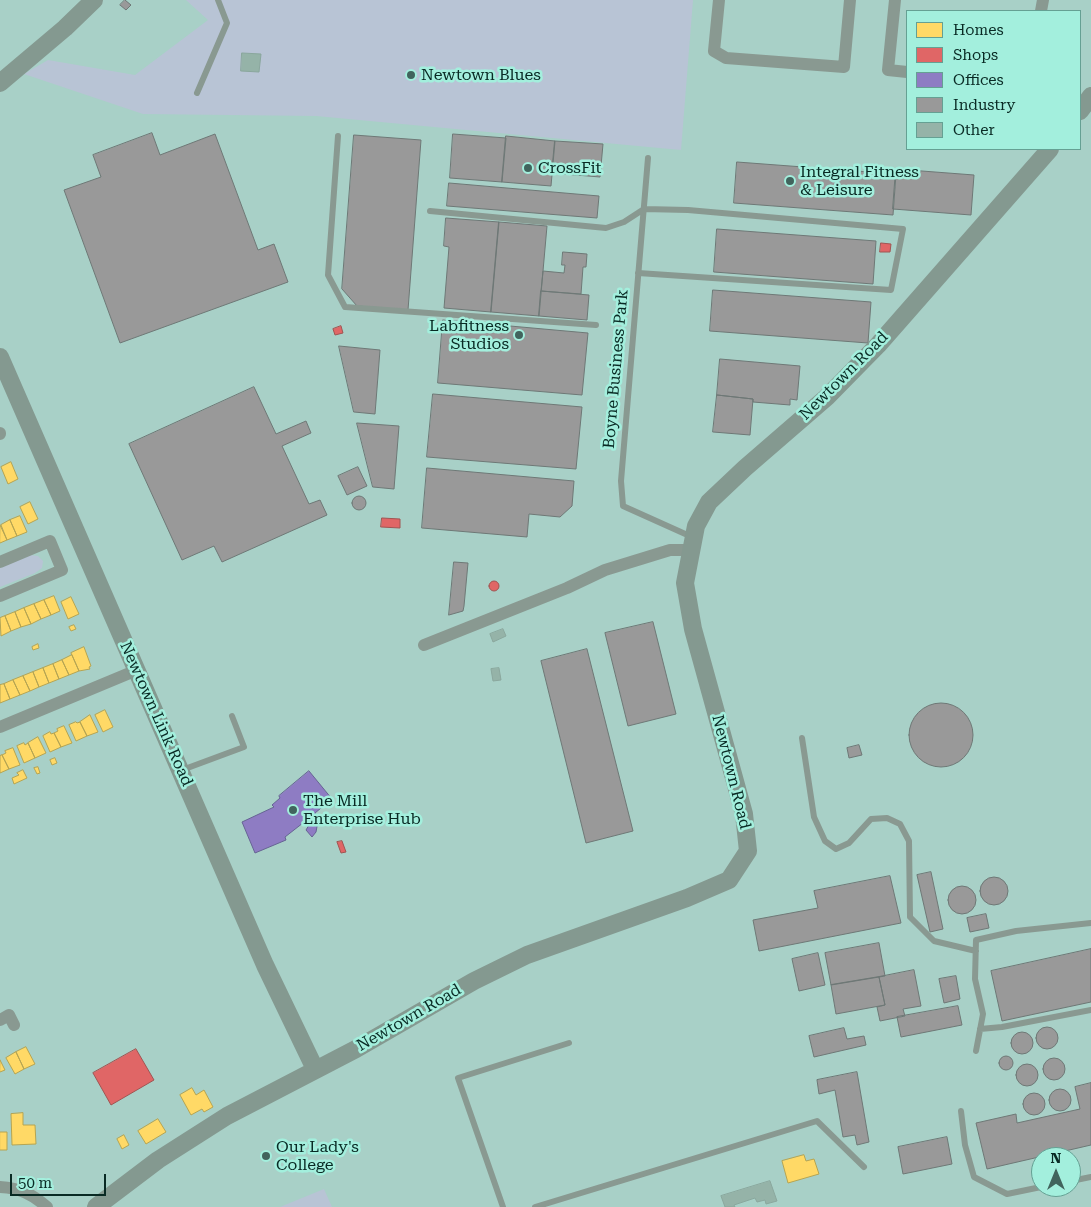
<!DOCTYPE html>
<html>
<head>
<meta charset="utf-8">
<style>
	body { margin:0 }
	#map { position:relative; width:1091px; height:1207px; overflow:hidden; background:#a8d0c7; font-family:"Roboto Serif",serif }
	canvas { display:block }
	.legend { position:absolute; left:906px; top:10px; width:175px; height:140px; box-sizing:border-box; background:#a3efdd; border:1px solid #65a093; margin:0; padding:6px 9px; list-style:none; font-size:15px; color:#092a24 }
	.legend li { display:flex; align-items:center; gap:10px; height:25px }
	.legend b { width:25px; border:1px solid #65a093 }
	.north { position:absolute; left:1031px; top:1147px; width:50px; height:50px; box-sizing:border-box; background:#a3efdd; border:1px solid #65a093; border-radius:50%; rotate:0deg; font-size:14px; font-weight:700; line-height:20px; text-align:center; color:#092a24 }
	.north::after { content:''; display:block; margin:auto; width:18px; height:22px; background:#41645d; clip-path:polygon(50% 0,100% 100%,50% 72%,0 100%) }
	.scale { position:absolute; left:10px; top:1174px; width:96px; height:22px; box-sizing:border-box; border:2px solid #092a24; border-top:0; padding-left:6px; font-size:15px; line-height:18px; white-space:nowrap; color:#092a24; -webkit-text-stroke:4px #a3efdd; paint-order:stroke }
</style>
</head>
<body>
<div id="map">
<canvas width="1091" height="1207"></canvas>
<ul class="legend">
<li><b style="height:14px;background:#ffd966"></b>Homes</li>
<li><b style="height:14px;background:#e06666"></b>Shops</li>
<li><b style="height:14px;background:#8e7cc3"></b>Offices</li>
<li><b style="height:14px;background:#999"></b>Industry</li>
<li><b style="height:14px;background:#95b3a8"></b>Other</li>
</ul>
<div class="north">N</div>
<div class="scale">50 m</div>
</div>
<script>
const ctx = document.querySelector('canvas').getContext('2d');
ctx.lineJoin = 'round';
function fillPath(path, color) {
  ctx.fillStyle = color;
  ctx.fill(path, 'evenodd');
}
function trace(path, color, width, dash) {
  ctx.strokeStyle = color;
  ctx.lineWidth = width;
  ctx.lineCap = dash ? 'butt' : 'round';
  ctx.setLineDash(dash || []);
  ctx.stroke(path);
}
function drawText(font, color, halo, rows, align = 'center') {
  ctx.font = font + ' "Roboto Serif",serif';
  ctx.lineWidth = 5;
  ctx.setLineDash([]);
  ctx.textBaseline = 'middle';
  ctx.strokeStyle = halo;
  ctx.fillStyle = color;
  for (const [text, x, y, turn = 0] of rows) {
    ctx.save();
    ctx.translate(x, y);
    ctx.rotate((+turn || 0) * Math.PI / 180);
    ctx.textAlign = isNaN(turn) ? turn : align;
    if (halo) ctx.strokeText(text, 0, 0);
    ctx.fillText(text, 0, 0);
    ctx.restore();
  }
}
fillPath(new Path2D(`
	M186 0H693L681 150 316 116 143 114 24 74 48 60 135 75 208 20Z
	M30 555 38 556 43 561 42 568 35 573 0 587V568Z
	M324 1189 332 1207H280Z`), '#b8c4d5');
const homes = new Path2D(`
	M11 462 18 479 8 484 1 467Z
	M30 502 38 519 28 524 20 507Z
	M20 516 27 532 17 536 10 520Z
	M10 520 17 536 7 540 1 525Z
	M0 525 7 540 0 543Z
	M54 596 60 611 51 615 44 600Z
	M71 597 79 614 68 619 61 602Z
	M44 600 51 615 41 619 34 604Z
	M34 604 41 619 31 624 24 608Z
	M24 608 31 624 21 627 15 612Z
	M15 612 21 627 11 631 5 616Z
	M5 616 11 631 1 636 0 618Z
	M74 625 76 629 71 631 69 627Z
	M38 644 39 648 33 650 32 647Z
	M84 647 91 666 89 667 90 669 79 671 71 653Z
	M72 655 79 671 69 675 62 660Z
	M62 660 69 675 59 679 53 664Z
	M53 664 59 679 49 683 43 668Z
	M43 668 49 683 39 687 33 672Z
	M33 672 39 687 30 691 23 676Z
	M23 676 30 691 20 695 13 680Z
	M13 680 20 695 10 699 4 684Z
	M4 684 10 699 0 703V685Z
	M105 710 113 727 103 732 95 715Z
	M90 715 98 732 87 736 80 722Z
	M76 722 77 723 80 722 87 736 76 741 69 725Z
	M64 726 72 743 61 747 54 733 58 731 57 729Z
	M50 732 51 734 54 733 61 747 50 752 43 736Z
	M38 737 46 753 35 758 28 743Z
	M24 743 25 745 28 743 35 758 24 763 17 746Z
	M13 748 20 765 9 769 2 755 6 753 5 751Z
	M2 755 9 769 0 773V756Z
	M55 758 57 763 52 765 50 760Z
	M38 767 40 773 37 774 34 768Z
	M23 770 27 778 14 784 12 778 19 775 17 773Z
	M26 1047 35 1064 24 1069 16 1052Z
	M16 1052 24 1069 15 1074 6 1058Z
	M0 1060 5 1070 0 1072Z
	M192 1088 196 1095 204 1090 213 1107 204 1112 202 1109 191 1115 180 1095Z
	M23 1113V1125H35L36 1144 12 1145 11 1114Z
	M158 1119 166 1132 146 1144 138 1131Z
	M0 1132H7V1150H0Z
	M124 1135 129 1145 122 1149 117 1139Z
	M804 1155 806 1161 814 1159 819 1174 788 1183 782 1161Z`);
fillPath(homes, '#ffd966');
trace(homes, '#b5a452', 1);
const shops = new Path2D(`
	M881 243 891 244 890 252H880Z
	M341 326 343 333 335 335 333 329Z
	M382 518 400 519V528L381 527Z
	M489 586a5 5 0 1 1 10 0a5 5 0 1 1-10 0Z
	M342 841 346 852 341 853 337 842Z
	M136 1049 154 1080 111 1105 93 1073Z`);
fillPath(shops, '#e06666');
trace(shops, '#a05452', 1);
const offices = new Path2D(`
	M309 771 332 799 315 813 318 821 316 832 312 837 306 830 309 825 308 819 285 837 286 840 255 853 242 822 274 807 272 805 280 798 279 796Z`);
fillPath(offices, '#8e7cc3');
trace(offices, '#666393', 1);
const industry = new Path2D(`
	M125 0 131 5 126 10 120 5Z
	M152 133 160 155 215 134 258 250 274 244 288 282 120 343 64 190 101 177 93 155Z
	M453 134 506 138 502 182 450 178Z
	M354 135 421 140 408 310 357 306 342 289Z
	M506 136 555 141 551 186 502 182Z
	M555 141 603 144 600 177 552 173Z
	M737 162 896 174 893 215 734 203Z
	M896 169 974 175 971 215 893 209Z
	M449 183 599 196 597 218 447 206Z
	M446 218 499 222 491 312 444 308 449 247 444 246Z
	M499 222 547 226 539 316 491 312Z
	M717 229 876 241 873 284 714 272Z
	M563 252 587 254 586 267H583L581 294 541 291 543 271 564 273 565 265H562Z
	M713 290 871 302 868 343 710 331Z
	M541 291 589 295 587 320 539 316Z
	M443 320 588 333 582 395 438 383Z
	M339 346 380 350 375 414 354 412Z
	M720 359 800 366 797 400 790 399V405L753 402V399L717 395Z
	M254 387 276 434 306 421 311 433 282 446 309 504 320 500 327 515 222 562 214 546 182 560 129 444Z
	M433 394 582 407 576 469 427 457Z
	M717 395 753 399 750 435 713 432Z
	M357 423 399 426 394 489 373 487Z
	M358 467 367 486 347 495 338 476Z
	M427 468 574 481 572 506 560 517 529 514 527 537 422 528Z
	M352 503a7 7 0 1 1 14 0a7 7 0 1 1-14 0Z
	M454 562 468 563 464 606 463 611 449 615Z
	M653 622 676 714 628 726 605 633Z
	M587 649 633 831 586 843 541 661Z
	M909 735a32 32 0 1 1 64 0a32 32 0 1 1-64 0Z
	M859 745 862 755 849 758 847 748Z
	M931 872 943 929 930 932 917 875Z
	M890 876 901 923 759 951 753 920 818 908 814 891Z
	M980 891a14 14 0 1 1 28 0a14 14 0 1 1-28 0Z
	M948 900a14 14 0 1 1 28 0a14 14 0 1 1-28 0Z
	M986 914 989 928 970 932 967 918Z
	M879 943 885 976 831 985 825 953Z
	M1091 949V1002L1002 1021 991 971Z
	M818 953 825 985 799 991 792 959Z
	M914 970 921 1006 903 1009 905 1016 880 1021 877 1007 885 1005 879 977Z
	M956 976 960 999 944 1003 939 979Z
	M879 977 885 1005 836 1014 831 985Z
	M958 1006 962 1025 901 1037 897 1017Z
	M1036 1038a11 11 0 1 1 22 0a11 11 0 1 1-22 0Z
	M844 1028 847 1039 864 1036 866 1045 814 1057 809 1036Z
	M1011 1043a11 11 0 1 1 22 0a11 11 0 1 1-22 0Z
	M999 1063a7 7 0 1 1 14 0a7 7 0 1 1-14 0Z
	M1043 1069a11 11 0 1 1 22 0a11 11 0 1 1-22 0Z
	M1016 1075a11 11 0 1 1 22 0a11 11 0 1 1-22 0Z
	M857 1072 869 1142 857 1145 855 1135 843 1137 835 1090 819 1094 817 1080Z
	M1091 1083V1145L987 1169 976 1123 1016 1114 1017 1123 1080 1109 1075 1087Z
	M1049 1100a11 11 0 1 1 22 0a11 11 0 1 1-22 0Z
	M1023 1104a11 11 0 1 1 22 0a11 11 0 1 1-22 0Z
	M947 1137 952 1164 903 1174 898 1147Z`);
fillPath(industry, '#999');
trace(industry, '#6e7876', 1);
const building = new Path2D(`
	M242 53 261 54 259 72 241 71Z
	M503 629 506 636 493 642 490 634Z
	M499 668 501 680 493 681 491 669Z
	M770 1181 777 1201 766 1204 765 1200 757 1202 755 1198 734 1205 735 1207H725L721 1196Z`);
fillPath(building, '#95b3a8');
trace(building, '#8aa79d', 1);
trace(new Path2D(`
	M197 93 227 23 218 0
	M338 136 328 275 345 307 596 325
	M648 158 624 445 621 481 623 506 692 537
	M430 211 606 228 624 222 644 209 688 210 903 229 891 290 638 273
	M802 738 814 817 825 841 836 849 849 843 871 819 887 818 900 824 909 841 910 917 934 941 976 951
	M182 770 244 747 232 716
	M980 1029 1002 1027 1091 1010
	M976 1051 983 1014 975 979 976 940 1016 931 1091 923
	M961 1111 965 1145 974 1177 1007 1194 1041 1187
	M1071 1181 1091 1177
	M503 1207 458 1078 569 1043
	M535 1207 817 1121 864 1167`), '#899991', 6);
trace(new Path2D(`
	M719 0 714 51 726 58 844 67 850 0
	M895 0 888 70 907 72
	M1041 11 1043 0
	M0 433V434
	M0 562 50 541 62 570 0 596
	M424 645 567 588 605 570 670 550H690
	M0 727 137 670
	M0 1020 9 1015 14 1025
	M0 1187C20 1188 32 1194 47 1207`), '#899991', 12);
trace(new Path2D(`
	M0 83 65 28 94 0
	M1080 111 1091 96
	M0 357 265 965 315 1069
	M96 1207 158 1160 227 1116 356 1049 474 981 527 955 687 898 729 880 748 851 744 814 693 629 685 583 696 526 709 502 745 468 827 397 878 345 1050 149`), '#849990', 18);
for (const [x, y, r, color] of [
	[411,75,5,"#41645d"],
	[528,168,5,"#41645d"],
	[790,181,5,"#41645d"],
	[519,335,5,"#41645d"],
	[293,810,5,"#41645d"],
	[266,1156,5,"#41645d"]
]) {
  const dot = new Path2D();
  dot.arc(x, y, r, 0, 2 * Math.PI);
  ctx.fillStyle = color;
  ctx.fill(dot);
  trace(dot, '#a3efdd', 2);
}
drawText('16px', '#092a24', '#a3efdd', [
	["Newtown Blues",421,75],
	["CrossFit",538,168],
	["Integral Fitness",800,172],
	["& Leisure",800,190],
	["Labfitness",509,326,"right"],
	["Studios",509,344,"right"],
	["The Mill",303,801],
	["Enterprise Hub",303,819],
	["Our Lady's",276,1147],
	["College",276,1165]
], 'left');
drawText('16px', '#092a24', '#a3efdd', [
	["Boyne Business Park",616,369,-85],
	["Newtown Road",844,376,-45],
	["Newtown Link Road",156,714,66],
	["Newtown Road",731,772,76],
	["Newtown Road",409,1018,-30]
]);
</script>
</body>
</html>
